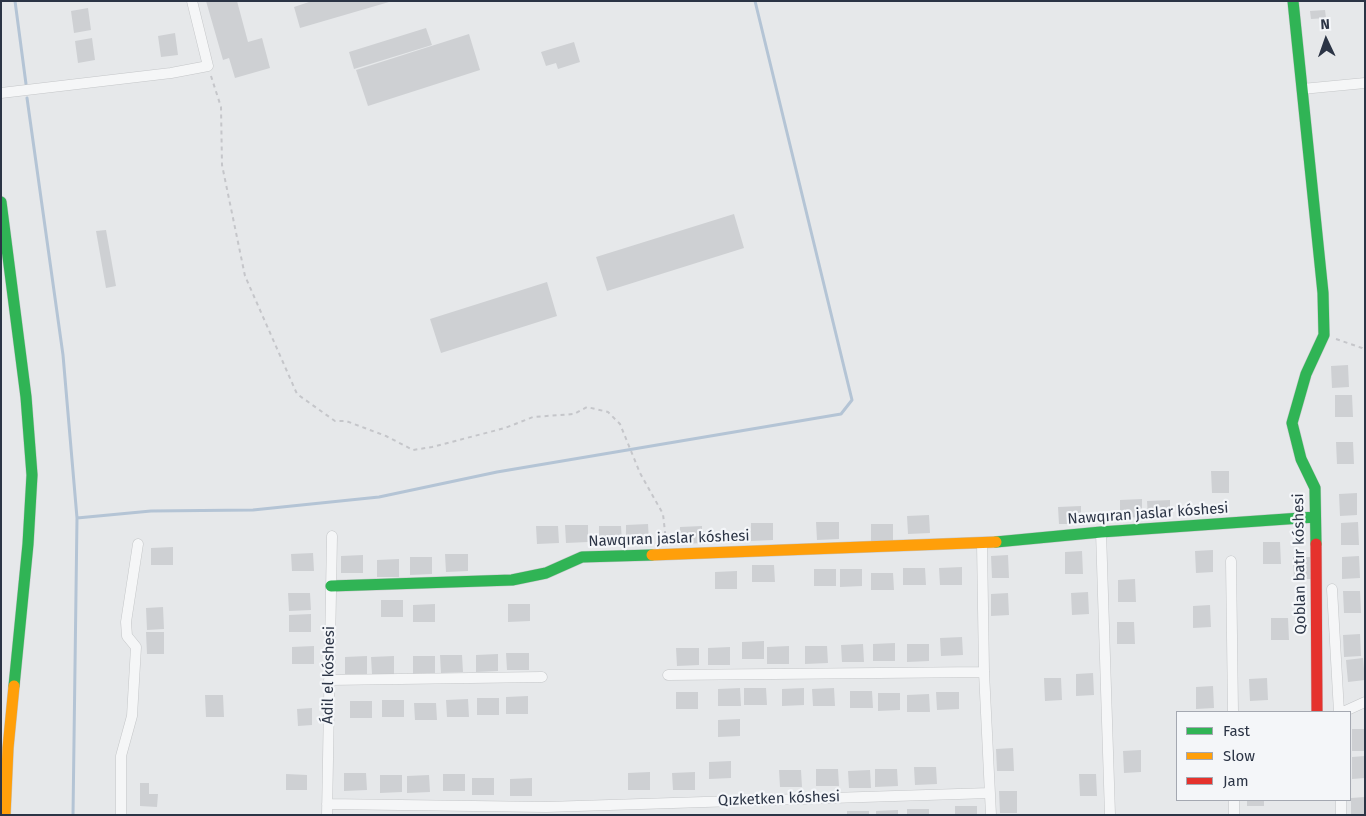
<!DOCTYPE html>
<html>
<head>
<meta charset="utf-8">
<style>
	body { margin:0 }
	#map { position:relative; width:1366px; height:816px; overflow:hidden; background:#e6e8ea; font-family:"Fira Sans",sans-serif }
	canvas { display:block }
	.frame { position:absolute; inset:0; border:2px solid #2b3445; pointer-events:none }
	.legend { position:absolute; left:1176px; top:711px; width:175px; height:90px; box-sizing:border-box; background:#f4f6f9; border:1px solid #a4a8b1; margin:0; padding:6px 9px; list-style:none; font-size:15px; color:#2b3445 }
	.legend li { display:flex; align-items:center; gap:10px; height:25px }
	.legend b { width:25px; border:1px solid #a4a8b1 }
	.north { position:absolute; left:1301px; top:15px; width:50px; height:50px; -webkit-text-stroke:4px #f4f6f9; paint-order:stroke; rotate:357deg; font-size:14px; font-weight:700; line-height:20px; text-align:center; color:#2b3445 }
	.north::after { content:''; display:block; margin:auto; width:18px; height:22px; background:#2b3445; clip-path:polygon(50% 0,100% 100%,50% 72%,0 100%) }
</style>
</head>
<body>
<div id="map">
<canvas width="1366" height="816"></canvas>
<div class="frame"></div>
<ul class="legend">
<li><b style="height:6px;background:#30b455"></b>Fast</li>
<li><b style="height:6px;background:#ff9f0a"></b>Slow</li>
<li><b style="height:6px;background:#e5322d"></b>Jam</li>
</ul>
<div class="north">N</div>
</div>
<script>
const ctx = document.querySelector('canvas').getContext('2d');
ctx.lineJoin = 'round';
function trace(path, color, width, dash) {
  ctx.strokeStyle = color;
  ctx.lineWidth = width;
  ctx.lineCap = dash ? 'butt' : 'round';
  ctx.setLineDash(dash || []);
  ctx.stroke(path);
}
function fillPath(path, color) {
  ctx.fillStyle = color;
  ctx.fill(path, 'evenodd');
}
function drawText(font, color, halo, rows, align = 'center') {
  ctx.font = font + ' "Fira Sans",sans-serif';
  ctx.lineWidth = 4.5;
  ctx.setLineDash([]);
  ctx.textBaseline = 'middle';
  ctx.strokeStyle = halo;
  ctx.fillStyle = color;
  for (const [text, x, y, turn = 0] of rows) {
    ctx.save();
    ctx.translate(x, y);
    ctx.rotate((+turn || 0) * Math.PI / 180);
    ctx.textAlign = isNaN(turn) ? turn : align;
    if (halo) ctx.strokeText(text, 0, 0);
    ctx.fillText(text, 0, 0);
    ctx.restore();
  }
}
trace(new Path2D(`
	M15 1 26 84
	M27 98 63 355 77 518 73 815
	M77 518 151 511 253 510 379 497 497 472 841 414 852 400 755 1`), '#b4c4d5', 3);
fillPath(new Path2D(`
	M206 1H237L248 42 262 38 270 68 235 78 229 58 223 60Z
	M312 1H389V2L300 28 294 7Z
	M88 8 91 30 74 33 71 11Z
	M1325 10 1326 18 1311 19 1310 11Z
	M426 28 432 45 354 69 349 52Z
	M175 33 178 55 161 57 158 36Z
	M469 34 480 70 368 106 356 70Z
	M92 38 95 60 78 63 75 41Z
	M574 42 580 62 558 69 556 63 546 66 541 52Z
	M734 214 744 248 607 291 596 257Z
	M106 230 116 286 106 288 96 231Z
	M547 282 557 316 441 353 430 319Z
	M1348 365 1349 387 1332 388 1331 366Z
	M1335 395H1352L1353 417H1335Z
	M1336 442H1353L1354 464H1337Z
	M1211 471H1229V493H1212Z
	M1357 493V515L1340 516 1339 494Z
	M1142 499V517L1120 518V500Z
	M1170 500V518H1148L1147 501Z
	M1081 506V524H1059L1058 507Z
	M929 515 930 533 908 534 907 516Z
	M816 522H839V539L817 540Z
	M1358 522 1359 545H1341V523Z
	M751 523H773V540L751 541Z
	M648 524 649 542H626V525Z
	M871 524H893V541H871Z
	M565 525H588V542L566 543Z
	M536 526H558L559 543 537 544Z
	M599 526H621L622 543 599 544Z
	M702 526V543L680 544V527Z
	M1263 542H1280L1281 564H1263Z
	M173 547V565H151V548Z
	M1213 550V572L1196 573 1195 551Z
	M1082 551 1083 574H1065V552Z
	M313 553 314 571H292L291 554Z
	M445 554H468V571L446 572Z
	M363 555V573H341V556Z
	M1008 555 1009 578H992L991 556Z
	M1359 556 1360 578 1342 579V557Z
	M410 557H432V574L410 575Z
	M1293 557H1310L1311 579H1294Z
	M399 559V577H377V560Z
	M752 565H774L775 582H752Z
	M962 567V585H940L939 568Z
	M903 568H925L926 585H903Z
	M814 569H836V586H814Z
	M840 569H862V586L840 587Z
	M737 571V589H715V572Z
	M871 573H893L894 590H871Z
	M1135 579 1136 602H1118V580Z
	M1343 591H1360L1361 613H1344Z
	M1088 592 1089 614 1072 615 1071 593Z
	M288 593H310L311 610 289 611Z
	M1008 593 1009 615 991 616V594Z
	M381 600H403V617H381Z
	M435 604V622H413V605Z
	M508 604H530V621L508 622Z
	M1210 605 1211 627 1193 628V606Z
	M163 607 164 629 147 630 146 608Z
	M311 614V632H289V615Z
	M1271 618H1288L1289 640H1271Z
	M1117 622H1134L1135 644H1117Z
	M146 632H164V654H147Z
	M1360 634 1361 656 1344 657 1343 635Z
	M962 637 963 655 941 656 940 638Z
	M764 641V659H742V642Z
	M895 643V661H873V644Z
	M863 644 864 662H842L841 645Z
	M907 644H929V661L907 662Z
	M314 646V664H292V647Z
	M789 646V664H767V647Z
	M805 646H827L828 663 805 664Z
	M730 647V665H708V648Z
	M676 648H699V665L677 666Z
	M506 653H529V670H507Z
	M498 654V671L476 672V655Z
	M440 655H462L463 672 441 673Z
	M367 656V674H345V657Z
	M394 656V674H372L371 657Z
	M413 656H435V673L413 674Z
	M1363 658 1365 680 1348 682 1346 660Z
	M1093 673 1094 695 1076 696V674Z
	M1044 678H1061L1062 700 1045 701Z
	M1267 678 1268 700 1250 701 1249 679Z
	M1213 686 1214 708 1196 709V687Z
	M740 688 741 706H718V689Z
	M744 688H766L767 705H744Z
	M804 688V705L782 706V689Z
	M834 688 835 706H813L812 689Z
	M850 691H872L873 708H850Z
	M676 692H698V709H676Z
	M936 692H959V709L937 710Z
	M878 693H900V710L878 711Z
	M929 694 930 712H907V695Z
	M205 695H223L224 717H206Z
	M528 696V714H506V697Z
	M477 698H499V715H477Z
	M468 699 469 717H447L446 700Z
	M382 700H404V717H382Z
	M350 701H372V718H350Z
	M414 703H436L437 720H415Z
	M312 708V725L298 726 297 709Z
	M740 719V736L718 737V720Z
	M1352 729H1365V751H1352Z
	M1013 748 1014 771H997L996 749Z
	M1141 750V772L1124 773 1123 751Z
	M1365 756V778L1352 779V757Z
	M731 761V778L709 779V762Z
	M914 767H936L937 784 915 785Z
	M816 769H838L839 786H816Z
	M875 769H897L898 786 875 787Z
	M779 770H801L802 787H780Z
	M870 770 871 788H849L848 771Z
	M650 772V790H628V773Z
	M695 772V790H673L672 773Z
	M344 773H366L367 790 344 791Z
	M286 774 307 775V790H286Z
	M443 774H465V791H443Z
	M1079 774H1096L1097 796H1080Z
	M380 775H402V792L380 793Z
	M429 775 430 792 407 793V776Z
	M472 778H494V795H472Z
	M532 778V796H510V779Z
	M140 783H149V794H158L157 807 140 806Z
	M999 791H1017V813H1000Z
	M1365 797V815H1351V798Z
	M1247 800H1264V806H1247Z
	M955 806H977V815H955Z
	M907 809H929V815H907Z
	M898 810V815H876V811Z
	M847 811H869V815H847Z`), '#ced0d3');
const street = new Path2D(`
	M1302 89 1365 83
	M1 93 171 73 208 66 192 1
	M1101 532 1110 815
	M982 543 984 672 991 815
	M1231 561 1233 712
	M1332 589 1339 712
	M668 675 984 672
	M329 680 542 677
	M1343 712 1365 702
	M1234 800V815
	M1341 800V815
	M327 804 546 807 990 793
	M121 815V756L132 716 136 647 127 636 126 622 138 544
	M327 815 332 536`);
const fast = new Path2D(`
	M1293 1 1323 293 1324 335 1306 374 1292 423 1301 459 1315 488 1316 544
	M1 202 26 397 32 475 28 544 14 686
	M996 542 1101 532 1315 517
	M331 586 512 580 546 573 582 557 652 555`);
const slow = new Path2D(`
	M652 555 996 542
	M5 815 8 748 14 686`);
const jam = new Path2D(`
	M1316 544 1317 712`);
trace(street, '#c4c6c8', 11);
trace(fast, '#c4c6c8', 12);
trace(slow, '#c4c6c8', 12);
trace(jam, '#c4c6c8', 12);
trace(new Path2D(`
	M211 76 221 107 222 165 245 276 297 394 335 421H346L386 436 413 450 432 447 505 428 533 417 574 414 587 407 608 412 620 424 640 473 663 514 666 541
	M1336 339 1362 348 1365 352`), '#c5c6ca', 2, [4, 4]);
trace(street, '#f5f6f7', 10);
trace(fast, '#30b455', 11);
trace(slow, '#ff9f0a', 11);
trace(jam, '#e5322d', 11);
drawText('15px', '#2b3445', '#f4f6f9', [
	["Nawqıran jaslar kóshesi",1148,514,-4],
	["Nawqıran jaslar kóshesi",669,539,-2],
	["Qoblan batır kóshesi",1300,564,-91],
	["Ádil el kóshesi",329,675,-89],
	["Qızketken kóshesi",779,799,-2]
]);
</script>
</body>
</html>
